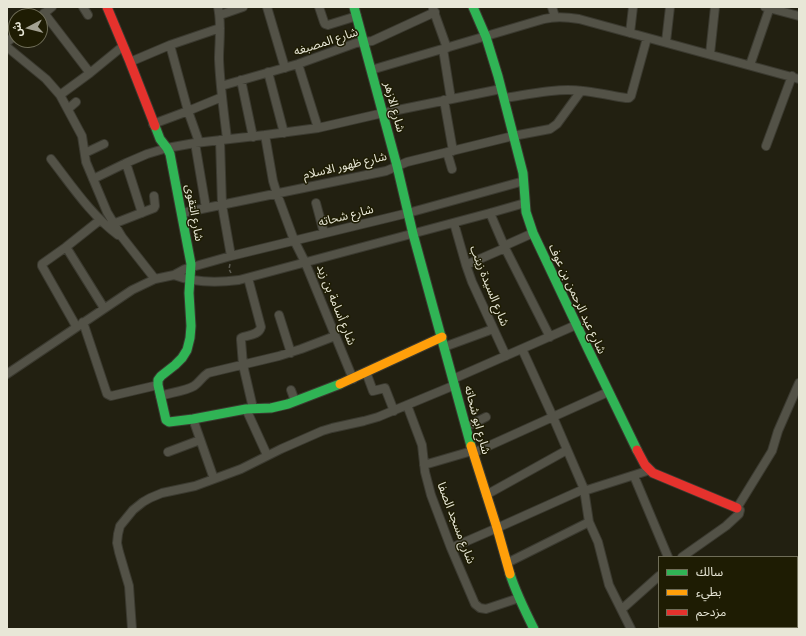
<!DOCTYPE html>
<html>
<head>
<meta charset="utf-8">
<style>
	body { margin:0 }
	#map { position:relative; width:806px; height:636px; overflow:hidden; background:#222011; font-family:"IBM Plex Sans","Noto Sans Arabic",sans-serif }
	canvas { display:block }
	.frame { position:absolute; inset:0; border:8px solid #e8e7d7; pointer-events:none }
	.legend { position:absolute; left:658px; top:556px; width:140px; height:72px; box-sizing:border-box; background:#1e1c03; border:1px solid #6f6d58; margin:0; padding:5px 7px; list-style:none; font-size:12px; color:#e8e7d7 }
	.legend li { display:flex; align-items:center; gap:8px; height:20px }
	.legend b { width:20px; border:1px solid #6f6d58 }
	.north { position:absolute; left:8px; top:8px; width:40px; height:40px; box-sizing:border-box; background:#1e1c03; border:1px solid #6f6d58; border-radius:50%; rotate:263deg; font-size:11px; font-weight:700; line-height:16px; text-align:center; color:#e8e7d7 }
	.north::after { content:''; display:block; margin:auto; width:14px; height:18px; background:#a3a192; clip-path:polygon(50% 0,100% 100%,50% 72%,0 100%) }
</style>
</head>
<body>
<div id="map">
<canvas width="806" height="636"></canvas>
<div class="frame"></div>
<ul class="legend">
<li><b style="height:5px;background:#30b455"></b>سالك</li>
<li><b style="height:5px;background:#ff9f0a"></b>بطيء</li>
<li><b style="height:5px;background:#e5322d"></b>مزدحم</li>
</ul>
<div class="north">ش</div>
</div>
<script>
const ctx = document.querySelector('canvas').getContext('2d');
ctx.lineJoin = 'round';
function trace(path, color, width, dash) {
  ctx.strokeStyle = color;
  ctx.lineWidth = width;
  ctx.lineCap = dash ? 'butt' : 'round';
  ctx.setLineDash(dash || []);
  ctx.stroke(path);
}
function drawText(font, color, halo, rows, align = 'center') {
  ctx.font = font + ' "IBM Plex Sans","Noto Sans Arabic",sans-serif';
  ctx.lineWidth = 3;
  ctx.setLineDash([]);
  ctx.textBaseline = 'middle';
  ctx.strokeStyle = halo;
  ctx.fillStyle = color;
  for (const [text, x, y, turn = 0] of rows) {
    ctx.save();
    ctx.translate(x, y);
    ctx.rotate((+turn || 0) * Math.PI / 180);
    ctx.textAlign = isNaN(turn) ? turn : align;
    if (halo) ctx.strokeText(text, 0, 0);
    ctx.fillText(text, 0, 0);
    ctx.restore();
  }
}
const street = new Path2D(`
	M83 7 88 15
	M218 7C222 25 219 42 219 59 220 86 224 113 227 139
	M267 7 285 68
	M319 7 324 22 325 24 328 25 357 16
	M552 7 555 17
	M765 7 799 16
	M433 9 447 48
	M44 13 90 73
	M220 15 243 7
	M41 16 52 7
	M630 33 633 7
	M7 42 16 35
	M666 42 670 7
	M170 45 188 111 199 142
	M7 47 46 79 60 95 82 136 86 162 107 212 122 237 155 279
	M443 49 451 99
	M710 54 715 7
	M130 62 170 45 220 28
	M298 64 318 128
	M750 65 770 7
	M371 70 544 19C556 16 567 17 579 19L799 79
	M268 72 284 133
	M241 80 253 137
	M221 86 298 64 356 43 372 41 435 12
	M60 95 90 73 123 46
	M504 98C525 95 547 90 568 90 587 90 607 95 626 98H629L631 96 647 38
	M444 100 453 151
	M68 109 76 102
	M153 124 188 111 222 97
	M265 135 273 181 277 194 294 240 305 262 353 379
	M220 140 222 205 231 256
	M195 143 206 208
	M766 146 792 76
	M447 152 452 169
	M85 153 104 144
	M51 159C72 186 91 215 118 235
	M126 163 142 213
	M93 179 126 163 147 154 167 148 195 143 265 135 318 128 383 113 501 89
	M316 203 324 233
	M182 213 386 171 407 162 513 136 550 129 557 124 581 91
	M490 213 505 248 550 337
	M454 223 466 265 472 282 506 356
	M113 224 154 208 155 206 154 196
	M504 246 533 233
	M66 247 104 308
	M466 265 505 248
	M174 275C195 283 216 283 239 280L490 213 525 203
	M248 278 261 327C259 335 249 335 243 337L241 338V340L243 365 253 408
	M279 315 291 353
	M83 322 107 394 111 396 158 385
	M76 326 42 266V264L66 247 100 220
	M444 347 493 329
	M522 349 553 417 584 489 589 522 598 542 609 585 631 629
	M366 372 373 391 385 388 394 411
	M7 374 132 290 155 279 174 275 185 269 231 256 408 213 524 181
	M453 379 576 325
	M291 390 295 401
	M160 396C169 393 186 391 194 386 199 383 202 377 208 373L279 356 301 349 335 336
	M407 405 422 445 425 472 431 495 451 548 475 604 480 608 486 609 519 598
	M246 409 267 455
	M193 419 214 479
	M466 427 486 417
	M168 452 200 440
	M473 453 608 392
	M424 465 472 451
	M634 476 668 557
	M584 491 650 470
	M486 495 567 450
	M451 548 497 528 584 489
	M682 557 726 526 739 514 740 510 737 508 772 451 778 431 799 383
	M507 563 589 522
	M622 609 659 576
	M132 629 129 586 119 552 117 543 118 534 120 526 133 510 143 502 150 498 162 493 195 486 241 469 281 449 322 431 332 428 364 421 378 417 455 385`);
const fast = new Path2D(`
	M354 7 397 166 413 234 471 446
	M473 7 486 37 498 76 523 173 526 212 533 233 588 349 637 450
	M155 126 160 139 167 148 170 154 191 264 189 293 191 326 190 338 187 350 182 358 175 365 161 376 158 380V385L166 420 169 422 193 419 246 409 271 408 288 404 340 384
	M510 574C516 593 525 611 534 629`);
const slow = new Path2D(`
	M340 384 442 337
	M471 446 497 528 510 574`);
const jam = new Path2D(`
	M107 7 130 62 155 126
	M637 450 645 465 653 473 737 508`);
trace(street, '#3b3a30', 10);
trace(fast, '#3b3a30', 11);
trace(slow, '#3b3a30', 11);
trace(jam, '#3b3a30', 11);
trace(new Path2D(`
	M230 264 229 269 231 273`), '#5d5c52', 1.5, [4, 2]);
trace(street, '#535247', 8);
trace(fast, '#30b455', 9);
trace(slow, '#ff9f0a', 9);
trace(jam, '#e5322d', 9);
drawText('12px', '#e8e7d7', '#1e1c03', [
	["شارع المصبغه",326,42,-18],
	["شارع الازهر",394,107,75],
	["شارع ظهور الاسلام",345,166,-13],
	["شارع التقوى",194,213,80],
	["شارع شحاته",346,216,-14],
	["شارع السيدة زينب",489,286,68],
	["شارع عبد الرحمن بن عوف",577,299,65],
	["شارع أسامة بن زيد",336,305,68],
	["شارع ابو شحاته",477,420,75],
	["شارع مسجد الصفا",456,523,69]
]);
</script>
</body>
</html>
